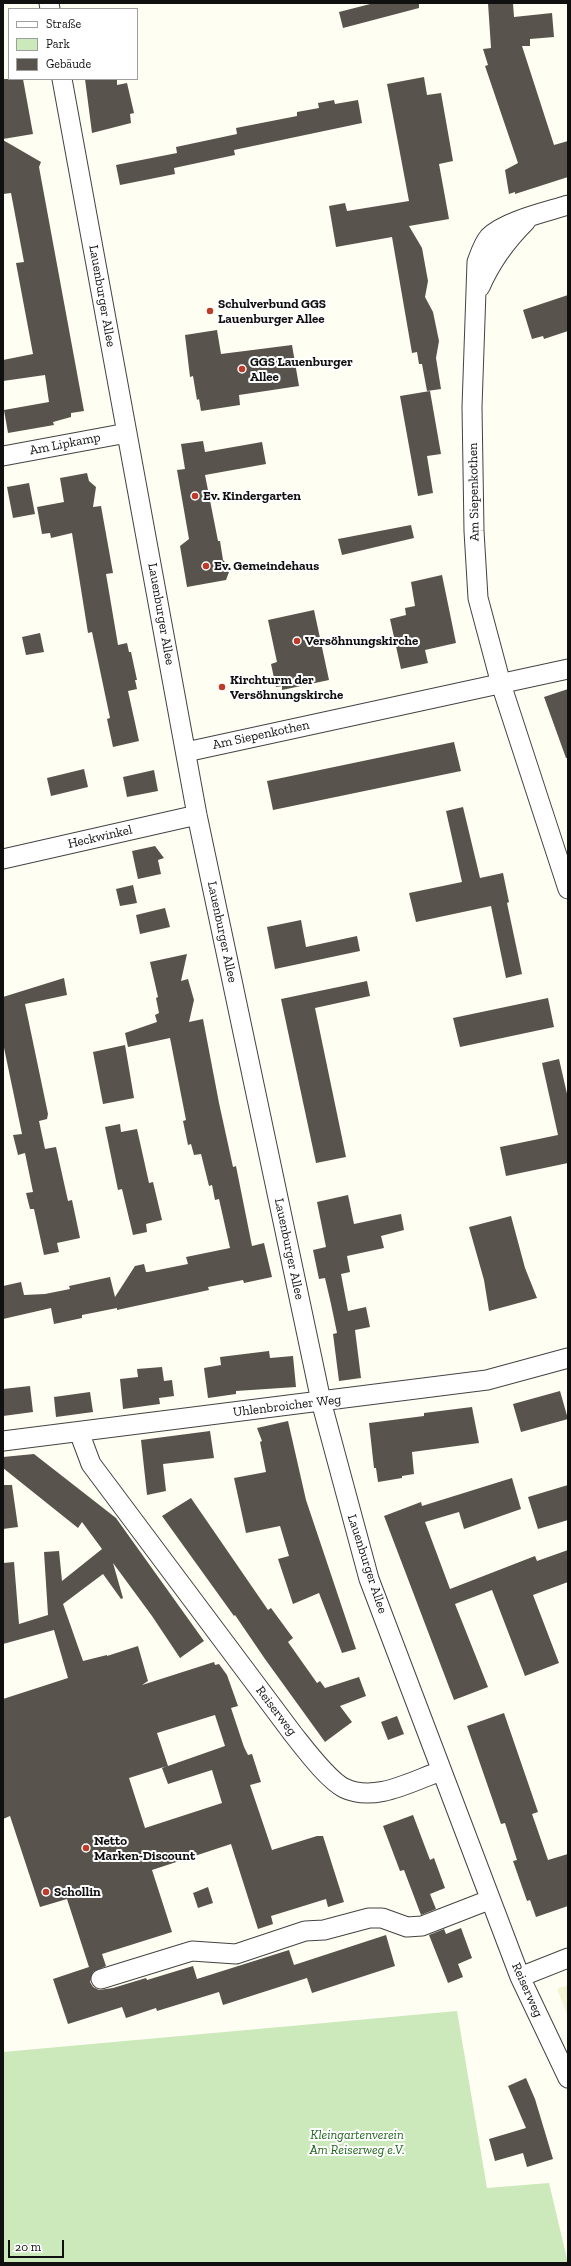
<!DOCTYPE html>
<html>
<head>
<meta charset="utf-8">
<style>
	body { margin:0 }
	#map { position:relative; width:571px; height:2266px; overflow:hidden; background:#fffef3; font-family:"Zilla Slab",serif }
	canvas { display:block }
	.frame { position:absolute; inset:0; border:4px solid #101010; pointer-events:none }
	.legend { position:absolute; left:8px; top:8px; width:130px; height:72px; box-sizing:border-box; background:#fff; border:1px solid #9f9f9f; margin:0; padding:5px 7px; list-style:none; font-size:12px; color:#101010 }
	.legend li { display:flex; align-items:center; gap:8px; height:20px }
	.legend b { width:20px; border:1px solid #9f9f9f }
	.scale { position:absolute; left:8px; top:2240px; width:56px; height:18px; box-sizing:border-box; border:2px solid #101010; border-top:0; padding-left:5px; font-size:12px; line-height:14px; white-space:nowrap; color:#101010; -webkit-text-stroke:3px #fff; paint-order:stroke }
</style>
</head>
<body>
<div id="map">
<canvas width="571" height="2266"></canvas>
<div class="frame"></div>
<ul class="legend">
<li><b style="height:5px;background:#fff"></b>Straße</li>
<li><b style="height:11px;background:#cce9bc"></b>Park</li>
<li><b style="height:11px;background:#58534c"></b>Gebäude</li>
</ul>
<div class="scale">20 m</div>
</div>
<script>
const ctx = document.querySelector('canvas').getContext('2d');
ctx.lineJoin = 'round';
function fillPath(path, color) {
  ctx.fillStyle = color;
  ctx.fill(path, 'evenodd');
}
function trace(path, color, width, dash) {
  ctx.strokeStyle = color;
  ctx.lineWidth = width;
  ctx.lineCap = dash ? 'butt' : 'round';
  ctx.setLineDash(dash || []);
  ctx.stroke(path);
}
function drawText(font, color, halo, rows, align = 'center') {
  ctx.font = font + ' "Zilla Slab",serif';
  ctx.lineWidth = 4;
  ctx.setLineDash([]);
  ctx.textBaseline = 'middle';
  ctx.strokeStyle = halo;
  ctx.fillStyle = color;
  for (const [text, x, y, turn = 0] of rows) {
    ctx.save();
    ctx.translate(x, y);
    ctx.rotate((+turn || 0) * Math.PI / 180);
    ctx.textAlign = isNaN(turn) ? turn : align;
    if (halo) ctx.strokeText(text, 0, 0);
    ctx.fillText(text, 0, 0);
    ctx.restore();
  }
}
fillPath(new Path2D(`
	M568 1985V2016L557 1989Z`), '#f2f5d2');
fillPath(new Path2D(`
	M457 2011 487 2188 549 2183 568 2263H3V2052Z`), '#cce9bc');
fillPath(new Path2D(`
	M374 3H419V8L343 28 339 12Z
	M488 3H513L514 17 552 13 554 37 530 39V46H522L554 145 568 141V177L515 194V192L509 194 505 170 518 163 485 66 488 65 483 49 491 48Z
	M424 77 427 95 441 93 453 161 439 164 449 219 409 226 422 248 428 281 425 297 433 312 439 341 436 358 441 389 427 391 422 364H419L417 352 412 353 392 237 336 247 329 206 345 203 347 211 409 201 387 84Z
	M3 79H23L33 134 3 139Z
	M85 79H117V85L127 83 134 113 130 114 131 123 92 133Z
	M334 100 335 104 358 100 362 123 234 150 235 155 174 168 175 174 120 185 116 165 177 153 176 147 237 134 236 128 297 116V112L319 108 318 103Z
	M3 140 41 162 39 167 84 411 71 413V417L53 422 54 425 8 433 4 410 49 402 45 375 3 381V360L33 354 16 263 24 262 11 193 3 194Z
	M568 295V331L544 339 543 336 532 339 523 310Z
	M217 330 221 354 292 345 299 386 239 395 240 405 201 411 199 399 197 400 193 376 190 377 185 335Z
	M430 391 441 454 427 456 433 493 418 496 400 396Z
	M203 441 205 452 262 442 266 464 205 475 218 541H220L223 560 229 566V572L226 580 187 587 180 546 189 539 177 470 185 469 181 444Z
	M87 473 89 481 96 487 93 507 101 506 113 573 106 574 118 645 127 643 129 652H131L137 680H135L137 689 128 691 139 741 113 747 107 719 110 718 92 632 88 633 72 533 51 538 50 533 42 534 37 507 64 502 60 478Z
	M29 483 35 514 13 518 7 487Z
	M411 525 414 538 342 555 338 539Z
	M442 575 456 643 425 650 428 663 401 669 390 619 406 615 405 608 415 606 411 582Z
	M314 610 329 680 282 690V686L276 687 271 664 277 662 268 620Z
	M40 633 44 652 26 655 22 637Z
	M568 689V758H566L544 697Z
	M454 742 461 771 273 810 267 781Z
	M84 769 88 787 51 796 47 778Z
	M154 770 158 791 127 797 123 777Z
	M463 807 480 878 503 873 509 902 507 903 522 974 506 978 491 906 416 922 409 893 462 882 446 811Z
	M155 846 164 858 158 860 161 874 138 879 132 851Z
	M133 885 137 903 120 906 116 889Z
	M165 908 170 927 140 934 136 915Z
	M301 920 306 947 357 936 360 951 275 969 267 927Z
	M187 954 181 981 188 979 194 1000 189 1022 203 1019 219 1103 233 1167 236 1166 252 1246 264 1243 272 1277 244 1283 243 1280 208 1287 209 1290 117 1310V1308L82 1315V1318L54 1324 51 1308 3 1319V1286L21 1282 24 1295 45 1294 70 1289 69 1286 110 1277 115 1297 135 1266 144 1264 146 1272H148L188 1264 186 1257 230 1248 219 1199 215 1200 212 1185 209 1186 201 1154 194 1155 191 1144 188 1145 183 1121 186 1120 170 1038 128 1047 125 1033 157 1022 155 1015 159 1013 156 998 158 997 150 962Z
	M64 978 67 995 25 1004 48 1114 47 1119 39 1121 45 1149 56 1147 68 1201 72 1200 80 1238 57 1243 59 1252 44 1255 34 1209H30L26 1193 33 1192 25 1153 18 1155 13 1135 22 1134 3 1043V997Z
	M367 981 370 996 315 1008 346 1157 316 1163 281 999Z
	M548 998 554 1027 460 1047 453 1018Z
	M125 1045 134 1098 103 1104 93 1052Z
	M559 1059 568 1098V1163L506 1176 500 1147 558 1135 542 1063Z
	M120 1124 121 1132 137 1129 149 1183 153 1182 162 1220 146 1224 147 1232 133 1235 122 1189 118 1190 105 1127Z
	M348 1195 354 1224 401 1214 404 1230 381 1236 384 1248 347 1256 350 1272 341 1274 348 1311 366 1307 370 1327 355 1330 361 1378 339 1381 333 1334 337 1333 331 1304 325 1278 319 1279 313 1250 326 1247 317 1202Z
	M511 1216 525 1268 537 1298 489 1311 484 1280 469 1227Z
	M269 1351 270 1358 293 1356 296 1387 236 1391V1394L208 1398 204 1368 221 1365 220 1357Z
	M162 1367 164 1381 172 1380 174 1396 159 1398 160 1404 123 1409 120 1379 138 1377 137 1369Z
	M30 1386 33 1412 3 1416V1389Z
	M560 1391 568 1419 521 1432 513 1404Z
	M90 1392 93 1412 56 1417 54 1397Z
	M472 1407 479 1443 412 1452 414 1474 402 1476V1478L378 1482 376 1468H374L369 1423 424 1416V1413Z
	M288 1421 306 1500 356 1649 342 1653 319 1593 293 1604 278 1559 289 1556 280 1526 246 1533 234 1478 266 1472 260 1442 262 1441 257 1428Z
	M210 1431 214 1458 163 1464 166 1491 147 1495 141 1440Z
	M34 1454 116 1518 204 1641 180 1658 152 1616 113 1563 123 1598 121 1599 103 1574 63 1604 83 1661 107 1655V1656L138 1646 148 1681 142 1685 214 1662 215 1665 219 1664 227 1675 238 1706 231 1708 244 1747 248 1755 252 1754 261 1782 250 1785 272 1850 317 1836H323L344 1902 328 1907 326 1899 297 1908 271 1916 273 1924 258 1929 231 1844 152 1870 172 1932 102 1954 106 1966 93 1972 90 1982 93 1987 99 1990 113 1988 146 1978 147 1980 193 1966 197 1979 289 1950 294 1965 386 1935 395 1966 312 1993 307 1978 223 2005 219 1992 157 2011 156 2008 126 2018 122 2007 68 2024 53 1979 89 1967 67 1899 40 1907 10 1816 3 1819V1699L68 1678 54 1630 3 1644V1563L14 1562 19 1624 48 1615 44 1552 59 1551 62 1581 102 1549 82 1522 78 1528 3 1468V1457ZM215 1715 225 1746 168 1766 157 1733ZM167 1766 162 1768 168 1784 212 1770 222 1803 145 1828 129 1778Z
	M512 1478 521 1509 464 1529 459 1512 425 1522 450 1589 535 1556 537 1561 568 1550V1582L533 1595 559 1663 525 1676 492 1590 455 1604 488 1687 454 1700 384 1516 421 1502 422 1506Z
	M3 1485H12L18 1527 3 1529Z
	M568 1485V1520L538 1529 528 1497Z
	M191 1498 268 1610 271 1608 293 1638 288 1642 317 1683 320 1681 325 1688 359 1677 366 1696 340 1706 352 1722 325 1742 265 1659 235 1615 234 1616 162 1516Z
	M504 1713 538 1812 532 1814 548 1860 568 1854V1906L536 1917 530 1900 527 1901 513 1861 517 1860 505 1823 501 1824 467 1726Z
	M397 1716 404 1734 388 1740 381 1722Z
	M413 1815 430 1860 434 1858 445 1888 430 1894 436 1909 421 1915 404 1870 400 1871 383 1826Z
	M208 1887 213 1903 198 1908 193 1893Z
	M461 1928 472 1958 458 1964 463 1977 448 1983 429 1935 444 1929 446 1934Z
	M526 2078 535 2099 553 2159 527 2167 523 2153 495 2161 489 2139 526 2128 508 2086Z`), '#58534c');
const minor = new Path2D(`
	M49 3 50 9
	M62 79 197 815 321 1401 369 1579 520 1977 568 2078
	M568 205C546 212 505 221 489 237 483 244 480 254 477 262L472 407 474 531 478 598 501 684 568 889
	M480 287C491 261 506 241 526 221
	M3 456 127 433
	M186 752 568 669
	M3 859 197 815
	M79 1432 91 1464 293 1734C305 1749 328 1780 344 1788 375 1803 412 1781 441 1771
	M3 1441 487 1380 568 1358
	M520 1977 568 1958
	M101 1979 192 1951 236 1954 305 1931 324 1930 369 1918H382L407 1927 422 1926 489 1900`);
trace(minor, '#434343', 21);
trace(minor, '#fff', 19);
for (const [x, y, r, color] of [
	[210,311,4,"#be3a29"],
	[242,369,4,"#be3a29"],
	[195,496,4,"#be3a29"],
	[206,566,4,"#be3a29"],
	[297,641,4,"#be3a29"],
	[222,687,4,"#be3a29"],
	[86,1848,4,"#be3a29"],
	[46,1892,4,"#be3a29"]
]) {
  const dot = new Path2D();
  dot.arc(x, y, r, 0, 2 * Math.PI);
  ctx.fillStyle = color;
  ctx.fill(dot);
  trace(dot, '#fff', 1.5);
}
drawText('13px', '#101010', '#fff', [
	["Lauenburger Allee",102,296,80],
	["Am Lipkamp",65,444,-11],
	["Am Siepenkothen",474,492,-91],
	["Lauenburger Allee",161,614,80],
	["Am Siepenkothen",261,735,-12],
	["Heckwinkel",100,837,-13],
	["Lauenburger Allee",222,932,78],
	["Lauenburger Allee",289,1249,78],
	["Uhlenbroicher Weg",287,1406,-7],
	["Lauenburger Allee",367,1564,72],
	["Reiserweg",276,1711,53],
	["Reiserweg",527,1990,66]
]);
drawText('bold 13px', '#101010', '#fff', [
	["Schulverbund GGS",218,304],
	["Lauenburger Allee",218,319],
	["GGS Lauenburger",250,362],
	["Allee",250,377],
	["Ev. Kindergarten",203,496],
	["Ev. Gemeindehaus",214,566],
	["Versöhnungskirche",305,641],
	["Kirchturm der",230,680],
	["Versöhnungskirche",230,695],
	["Netto",94,1841],
	["Marken-Discount",94,1856],
	["Schollin",54,1892]
], 'left');
drawText('italic 13px', '#236720', '#fff', [
	["Kleingartenverein",357,2135],
	["Am Reiserweg e.V.",357,2150]
]);
</script>
</body>
</html>
